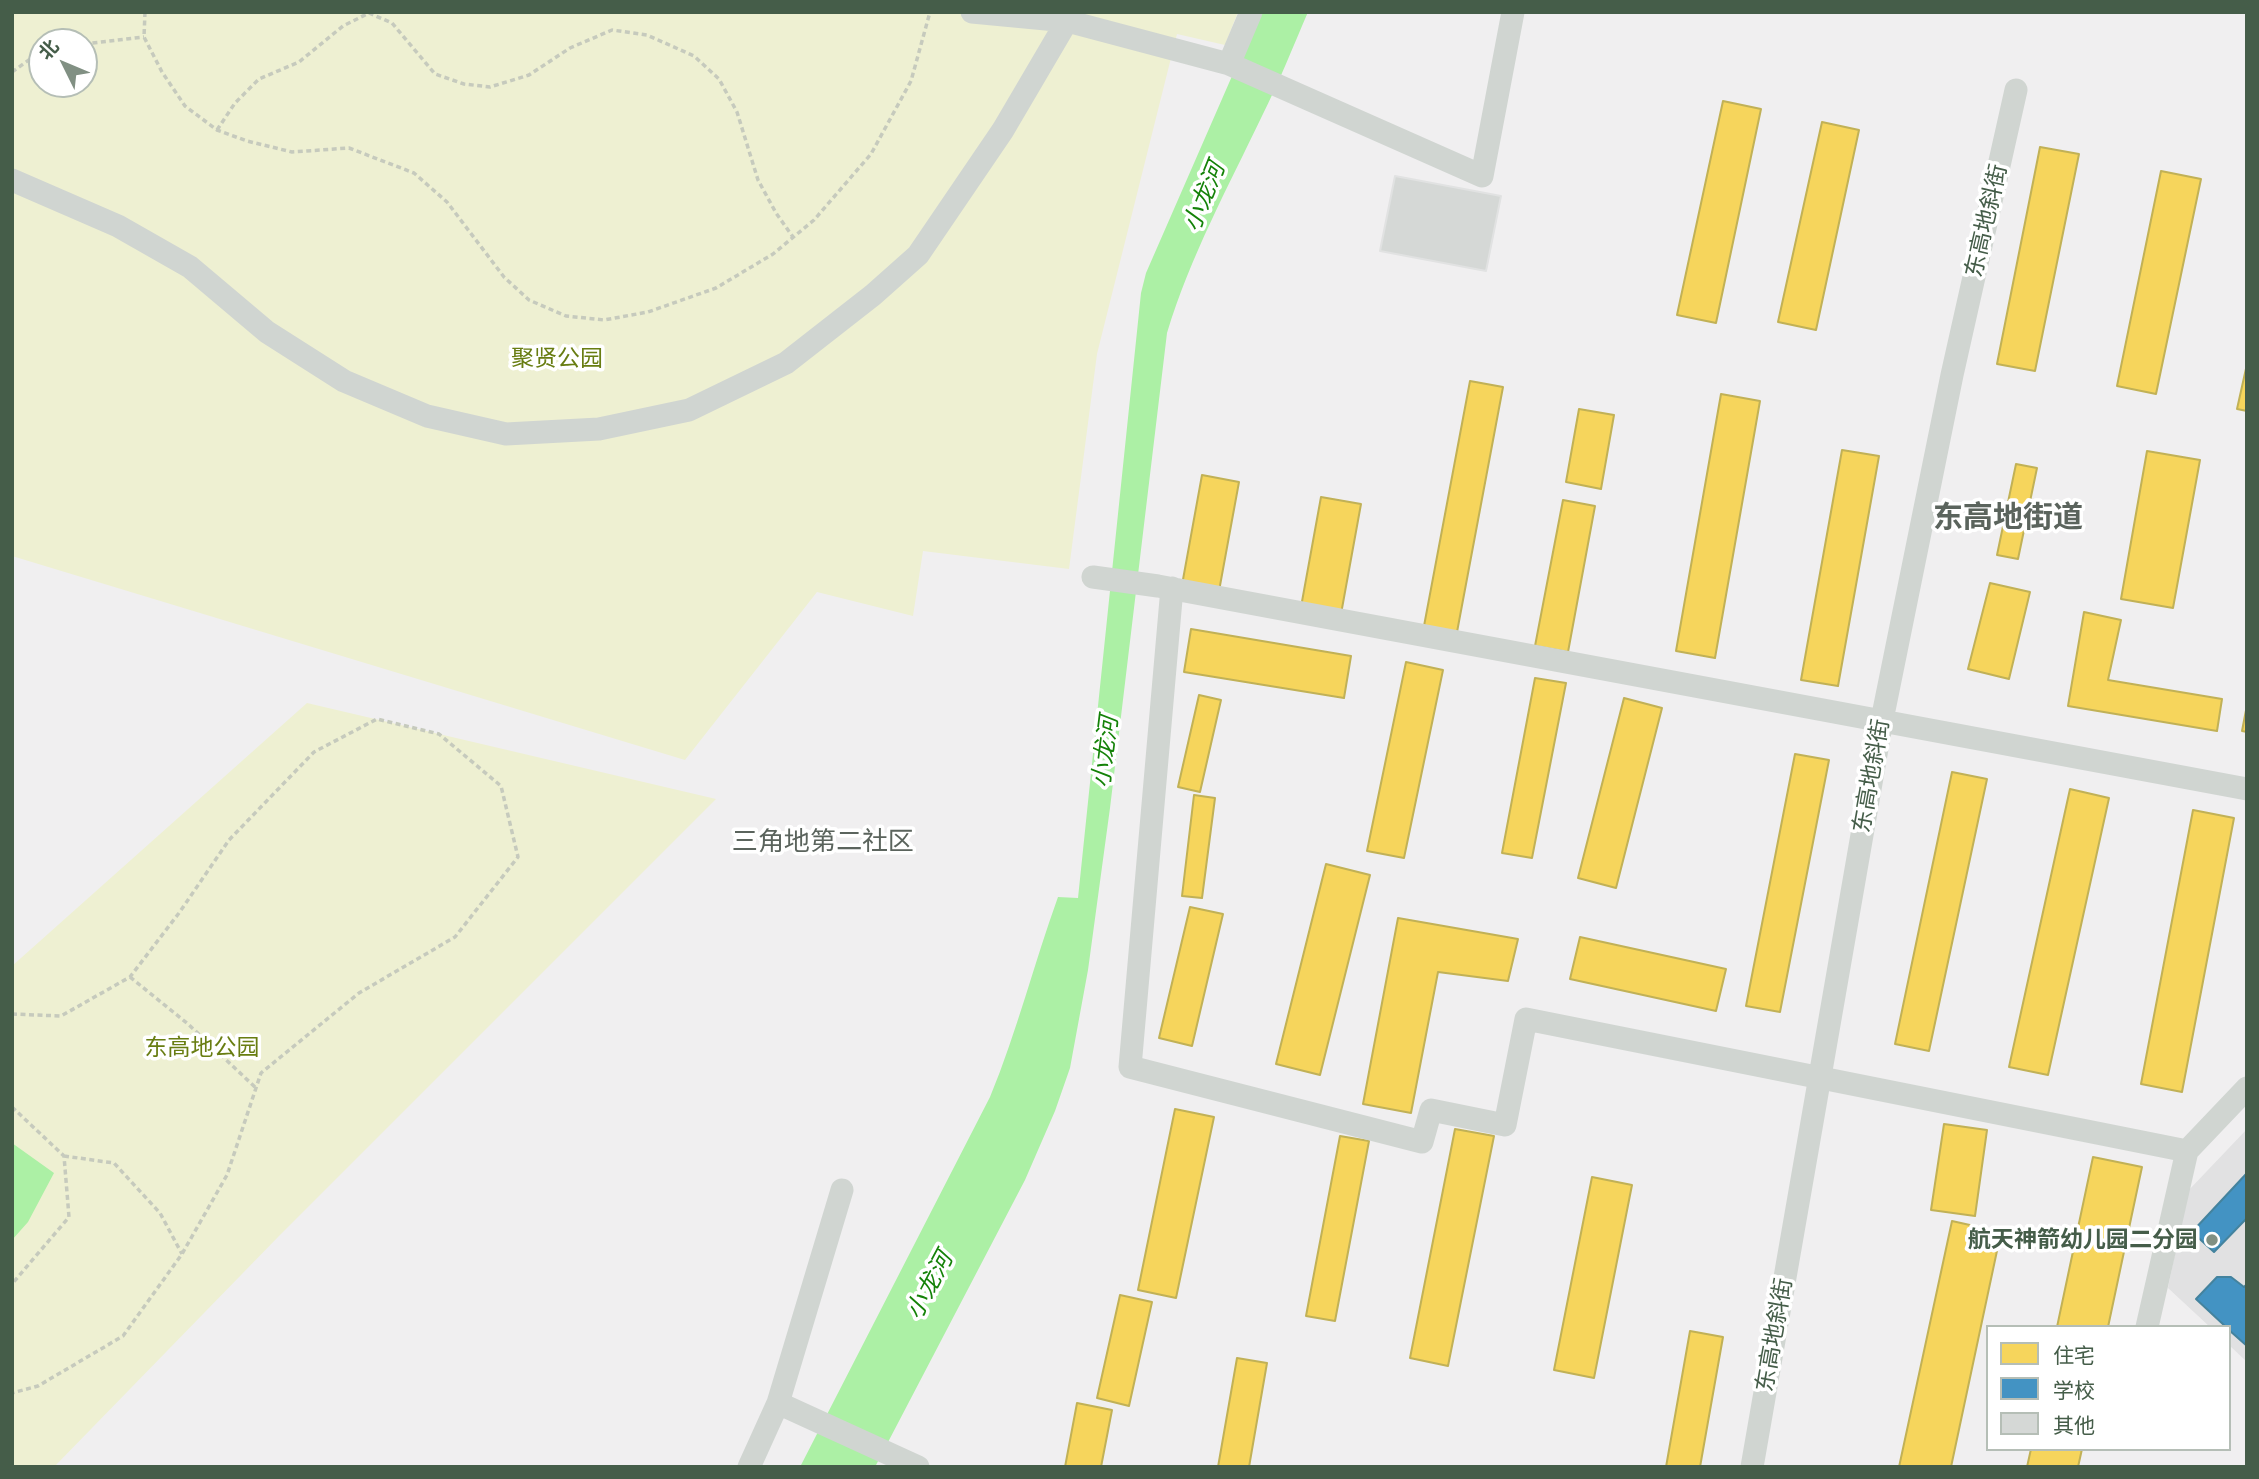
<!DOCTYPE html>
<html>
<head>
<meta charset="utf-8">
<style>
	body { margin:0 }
	#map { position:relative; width:2259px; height:1479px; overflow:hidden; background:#f0eff0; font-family:Karla,"Noto Sans SC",sans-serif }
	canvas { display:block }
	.frame { position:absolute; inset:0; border:14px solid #455d49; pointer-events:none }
	.legend { position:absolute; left:1986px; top:1325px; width:245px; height:126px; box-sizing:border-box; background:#fff; border:2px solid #b5beb6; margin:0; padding:9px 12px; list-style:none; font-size:21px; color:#455d49 }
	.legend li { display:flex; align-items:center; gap:14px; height:35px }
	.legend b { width:35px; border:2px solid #b5beb6 }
	.north { position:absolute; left:28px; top:28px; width:70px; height:70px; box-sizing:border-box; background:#fff; border:2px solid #b5beb6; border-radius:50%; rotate:313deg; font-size:19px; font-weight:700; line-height:28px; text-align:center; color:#455d49 }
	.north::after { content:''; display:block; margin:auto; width:24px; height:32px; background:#819083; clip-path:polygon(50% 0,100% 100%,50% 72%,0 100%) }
</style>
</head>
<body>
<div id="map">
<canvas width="2259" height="1479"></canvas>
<div class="frame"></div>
<ul class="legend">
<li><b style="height:19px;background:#f6d55c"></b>住宅</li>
<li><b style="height:19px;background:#4393c3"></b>学校</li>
<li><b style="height:19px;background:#d5d8d6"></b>其他</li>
</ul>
<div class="north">北</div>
</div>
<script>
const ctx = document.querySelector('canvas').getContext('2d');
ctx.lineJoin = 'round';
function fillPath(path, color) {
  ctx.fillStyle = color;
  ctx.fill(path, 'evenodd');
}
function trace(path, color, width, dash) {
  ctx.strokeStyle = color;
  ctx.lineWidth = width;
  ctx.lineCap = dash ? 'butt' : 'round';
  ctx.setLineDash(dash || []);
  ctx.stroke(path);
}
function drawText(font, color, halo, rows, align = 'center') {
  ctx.font = font + ' Karla,"Noto Sans SC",sans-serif';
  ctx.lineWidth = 7;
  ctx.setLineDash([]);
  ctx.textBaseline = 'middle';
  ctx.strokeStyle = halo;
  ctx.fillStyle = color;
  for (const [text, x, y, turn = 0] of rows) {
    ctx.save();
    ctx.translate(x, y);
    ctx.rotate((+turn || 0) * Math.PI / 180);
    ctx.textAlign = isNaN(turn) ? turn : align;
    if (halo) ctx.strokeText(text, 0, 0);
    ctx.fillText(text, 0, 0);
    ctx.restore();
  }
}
fillPath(new Path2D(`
	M2247 1129V1362L2229 1345V1327H2210L2168 1288 2187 1192Z`), '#e1e1e2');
fillPath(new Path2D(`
	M12 12H1238L1225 45 1177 34 1097 354 1069 569 923 551 913 616 817 592 685 760 12 556ZM42 42H84V84H42Z
	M307 703 716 799 279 1236 54 1467H12V966Z`), '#eef0d2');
fillPath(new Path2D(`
	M1260 12H1308C1293 47 1279 82 1262 116 1228 187 1190 257 1167 333L1110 808 1088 970 1070 1068 1055 1111 1025 1180 875 1467H800L990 1097C1017 1032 1034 963 1058 897L1078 898 1141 293 1146 273Z
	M12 1143 54 1173 28 1222 12 1240Z`), '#acf0a5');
const homes = new Path2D(`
	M1723 101 1761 109 1716 323 1677 315Z
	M1822 122 1859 130 1816 330 1778 322Z
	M2040 147 2079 154 2035 371 1997 364Z
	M2161 171 2201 179 2156 394 2117 386Z
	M2247 364V411L2237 409Z
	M1470 381 1503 387 1457 632 1424 626Z
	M1721 394 1760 401 1715 658 1676 651Z
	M1579 409 1614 415 1601 489 1566 482Z
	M1842 450 1879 456 1838 686 1801 680Z
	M2147 451 2200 460 2173 608 2121 599Z
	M2016 464 2037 468 2018 559 1997 555Z
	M1202 475 1239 482 1219 591 1182 585Z
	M1321 497 1361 504 1341 614 1301 607Z
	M1563 500 1595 506 1568 652 1535 646Z
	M1990 583 2030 592 2009 679 1968 669Z
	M2084 612 2121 620 2108 680 2222 699 2217 731 2068 706Z
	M1191 629 1351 656 1344 698 1184 672Z
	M1406 662 1443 670 1404 858 1367 851Z
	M1535 678 1566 683 1532 858 1502 853Z
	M1199 695 1221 700 1200 792 1178 787Z
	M1624 698 1662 708 1616 888 1578 878Z
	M2247 705V732L2242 731Z
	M1795 754 1829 760 1780 1012 1746 1006Z
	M1952 772 1987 779 1929 1051 1895 1044Z
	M2070 789 2109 798 2048 1075 2009 1067Z
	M1194 795 1215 798 1202 898 1182 896Z
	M2193 810 2234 818 2182 1092 2141 1084Z
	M1326 864 1370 875 1320 1075 1276 1064Z
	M1190 907 1223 914 1192 1046 1159 1038Z
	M1398 918 1518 939 1508 981 1438 972 1411 1113 1363 1104Z
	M1580 937 1726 969 1716 1011 1570 979Z
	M1175 1109 1214 1117 1176 1298 1138 1290Z
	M1944 1124 1987 1130 1975 1216 1931 1210Z
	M1455 1129 1494 1136 1448 1366 1410 1358Z
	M1340 1136 1369 1141 1335 1321 1306 1316Z
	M2093 1157 2142 1167 2108 1327H2057Z
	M1592 1177 1632 1185 1594 1378 1554 1370Z
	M1952 1221 2001 1232 1951 1467H1899Z
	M1120 1295 1152 1302 1129 1406 1097 1398Z
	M1690 1331 1723 1337 1700 1467H1666Z
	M1237 1358 1267 1363 1249 1467H1218Z
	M1077 1403 1112 1410 1101 1467H1065Z
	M2031 1449H2082L2078 1467H2027Z`);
fillPath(homes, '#f6d55c');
trace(homes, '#c1b156', 2);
const schools = new Path2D(`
	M2247 1173V1218L2214 1252 2192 1232Z
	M2217 1277H2231L2244 1287 2247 1284V1346L2229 1330V1327H2226L2196 1299Z`);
fillPath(schools, '#4393c3');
trace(schools, '#44839e', 2);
const building = new Path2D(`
	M1395 176 1501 196 1486 271 1380 251Z`);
fillPath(building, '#d5d8d6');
trace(building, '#e1e2e2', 2);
trace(new Path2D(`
	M145 12 144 37 162 72 185 106 217 130 247 141 292 152 349 148 414 173 447 202 504 277 529 300 566 316 604 320 648 312 716 288 773 254 814 220 871 154 911 81 930 12
	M84 44 144 37
	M12 72 36 55 42 53
	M217 130 235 103 259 79 299 62 343 26 369 13 392 23 435 74 464 84 490 87 529 75 570 48 612 30 647 35 694 56 719 79 737 112 758 180 776 213 793 237
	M130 977 188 1024 256 1088
	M12 1014 61 1016 130 977 179 913 229 840 314 752 377 719 439 734 501 786 518 857 455 937 359 993 261 1073 227 1175 182 1254 123 1336 38 1386 12 1393
	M12 1107 64 1156 69 1217 12 1284
	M64 1156 114 1163 160 1213 182 1254`), '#c6cabd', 3.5, [5, 3.5]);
trace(new Path2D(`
	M972 12 1067 21 1072 12
	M1229 64 1251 12
	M12 180 118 226 190 267 267 332 344 381 427 416 506 434 599 429 689 410 786 363 873 295 918 255 1003 130 1067 21 1229 64 1482 176 1513 12
	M1093 577 1158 586 2247 789
	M1172 588 1130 1067 1422 1142 1431 1110 1505 1125 1526 1019 2187 1151
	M2147 1327 2187 1151 2247 1088
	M778 1403 918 1467
	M749 1467 778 1403 842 1190
	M1752 1467 1882 720 1952 375 2016 90`), '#d0d5d1', 23);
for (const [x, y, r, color] of [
	[2212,1240,7,"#819083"]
]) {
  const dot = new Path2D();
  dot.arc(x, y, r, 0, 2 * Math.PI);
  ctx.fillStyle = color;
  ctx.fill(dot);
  trace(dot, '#fff', 2.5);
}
drawText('23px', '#455d49', '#fff', [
	["东高地斜街",1987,221,-77],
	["东高地斜街",1872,776,-80],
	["东高地斜街",1775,1335,-80]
]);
drawText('23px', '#687d12', '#fff', [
	["聚贤公园",557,359],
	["东高地公园",202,1048]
]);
drawText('bold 23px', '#455d49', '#fff', [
	["航天神箭幼儿园二分园",2198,1240]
], 'right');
drawText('italic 24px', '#148208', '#fff', [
	["小龙河",1205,197,-68],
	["小龙河",1106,752,-83],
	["小龙河",930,1286,-62]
]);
drawText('26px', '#5b645d', '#fff', [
	["三角地第二社区",823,843]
]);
drawText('bold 30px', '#5b645d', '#fff', [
	["东高地街道",2008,518]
]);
</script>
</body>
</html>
